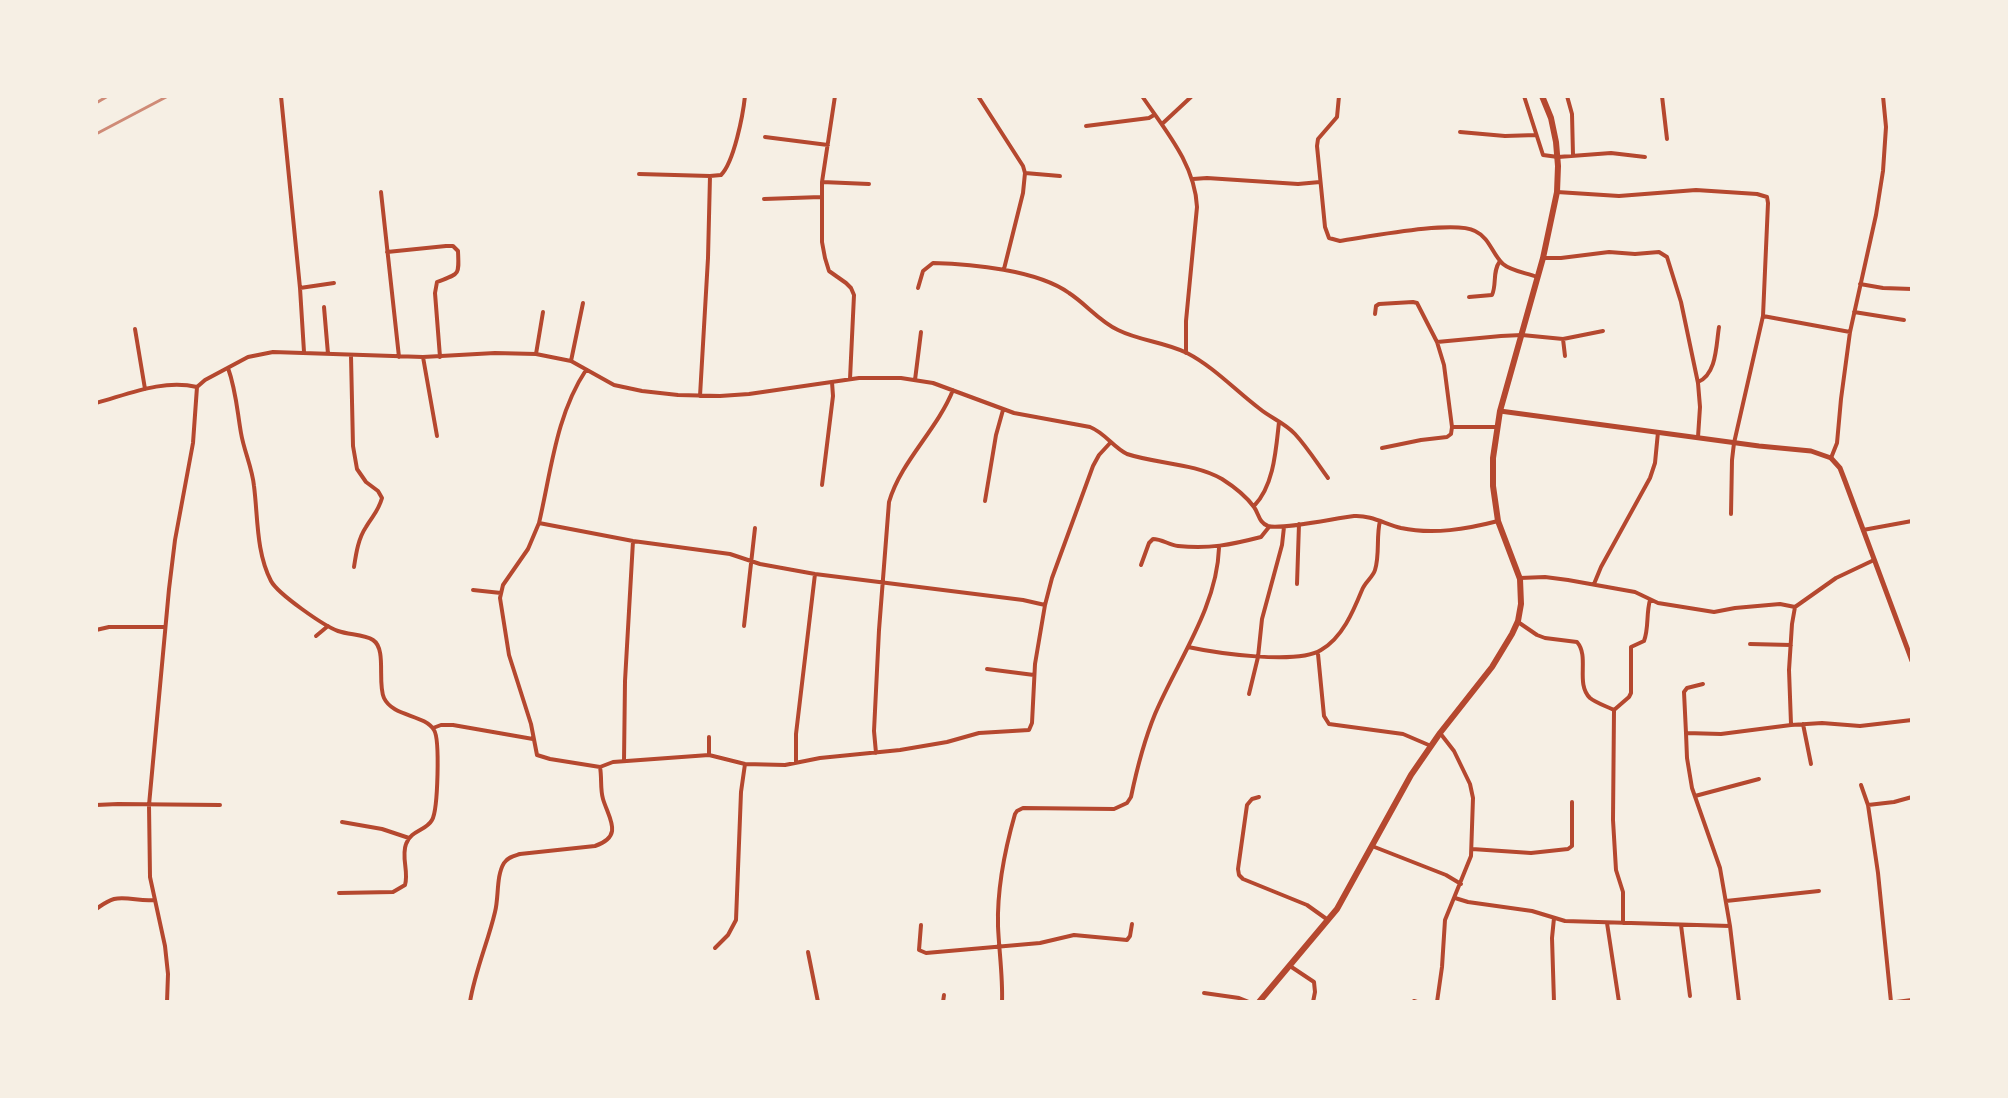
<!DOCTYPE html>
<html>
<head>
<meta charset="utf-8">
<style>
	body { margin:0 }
	#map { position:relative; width:2008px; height:1098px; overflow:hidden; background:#f6efe4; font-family:Lato,sans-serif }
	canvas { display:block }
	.frame { position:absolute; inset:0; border:98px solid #f6efe4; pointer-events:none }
</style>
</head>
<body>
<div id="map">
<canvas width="2008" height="1098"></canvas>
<div class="frame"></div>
</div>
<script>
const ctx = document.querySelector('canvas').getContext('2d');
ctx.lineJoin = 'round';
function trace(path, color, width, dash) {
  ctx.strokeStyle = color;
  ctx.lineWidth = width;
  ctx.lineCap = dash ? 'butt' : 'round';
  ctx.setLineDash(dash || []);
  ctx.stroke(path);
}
trace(new Path2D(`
	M281 96 300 288 304 352
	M835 96 822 182V242L825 258 829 271 846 283 851 288 854 295 850 379
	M978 96 1023 166 1025 173 1023 193 1004 269
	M1142 96C1165 130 1195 164 1197 207L1186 321V353
	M1339 96 1337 117 1318 139 1317 146 1325 227 1329 238 1340 241C1368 237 1454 220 1475 231 1490 238 1492 254 1503 264 1511 271 1527 273 1537 277
	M1524 96 1543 155 1558 157 1611 153 1645 157
	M1567 96 1572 114 1573 155
	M1662 96 1667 139
	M1162 124 1191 97
	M1086 126 1149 118 1154 115
	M1460 132 1505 136 1536 135
	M765 137 828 145
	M1025 173 1060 176
	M639 174 710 176
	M1193 179 1207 178 1298 184 1320 182
	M822 182 869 184
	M381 192 399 357
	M1557 192 1619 196 1696 190 1757 194 1767 197 1768 203 1763 316 1734 443 1732 460 1731 514
	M764 199 821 197
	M387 252 446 246H453L458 251C459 276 460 273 437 282L435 293 440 357
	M1544 258H1561L1609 252 1635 254 1659 252 1667 257 1681 302 1698 383 1700 407 1698 437
	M1860 284 1883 288 1912 289
	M300 288 334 283
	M918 288 923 271 933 263C972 264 1037 270 1069 293 1086 304 1099 321 1118 330 1140 341 1165 342 1187 353 1214 367 1236 391 1260 409 1271 418 1285 423 1295 434 1307 447 1317 463 1328 478
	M1469 297 1492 295C1497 284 1492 272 1500 261
	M324 307 328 354
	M1854 312 1904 320
	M1375 314 1376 306 1379 304 1413 302 1417 303 1437 342
	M1763 316 1850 332
	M135 329 145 389
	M1563 339 1565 356
	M536 354 543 312
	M351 356 353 446 357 469 366 482 378 491 382 498C378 512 373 515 366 527 358 539 356 554 354 567
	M423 357 437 436
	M571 361 583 303
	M228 368C236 390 237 410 241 433 244 451 252 467 254 486 258 517 256 552 271 581 278 594 324 626 338 631 349 635 364 634 373 640 387 649 377 683 384 698 393 717 424 714 434 730 440 739 438 810 432 820 426 831 411 830 406 844 401 857 409 872 405 885L393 892 339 893
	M586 370C556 415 551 472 539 523L528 549 503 585 500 598 509 655 531 724 537 755 550 759 600 767
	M915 380 921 332
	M1698 382C1717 374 1716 345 1719 327
	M197 387 205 380 248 357 273 352 423 357 495 353 536 354 571 361 614 385 642 391 678 395 720 396 749 394 859 378H901L933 383 1014 413 1090 427C1105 433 1113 447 1127 454 1157 464 1194 463 1222 479 1233 486 1246 496 1254 507 1259 514 1259 523 1268 526 1281 530 1336 518 1354 516 1371 515 1385 524 1401 528 1433 535 1467 529 1498 521
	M700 396 708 258 710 176 721 175C734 162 743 115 745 96
	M96 403C129 394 163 379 197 387
	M1452 427 1444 365 1437 342 1501 336 1522 335 1563 339 1603 331
	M1382 448 1421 440 1447 437 1451 434 1452 427H1497
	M1831 458 1837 443 1841 399 1850 332 1876 215 1883 171 1886 127 1883 96
	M822 485 833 396 832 382
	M985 501 996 435 1003 410
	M1254 506C1274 486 1276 449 1279 422
	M539 523 633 541 730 554 760 564 815 574 1023 600 1045 605
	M1863 530 1912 521
	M1141 565 1149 543 1153 539C1162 539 1169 545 1178 546 1210 549 1230 545 1261 537L1269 527
	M1520 578 1545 577 1568 580 1635 592 1658 603 1714 612 1735 608 1780 604 1795 607 1836 578 1874 560
	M1297 584 1299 524
	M1594 584 1601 567 1650 478 1655 463 1658 432
	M473 590 501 593
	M1518 622 1537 635 1545 638 1577 642C1590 657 1575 683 1590 698 1596 703 1606 706 1614 710
	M744 626 755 528
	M96 630 109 627H165
	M316 636 328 626
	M1750 644 1791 645
	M1188 647C1216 653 1297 665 1321 650 1342 638 1353 612 1362 590 1365 582 1373 577 1375 570 1380 554 1376 537 1380 521
	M1318 654 1324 716 1329 724 1403 734 1431 746
	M987 669 1034 675
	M1249 694 1258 657 1262 619 1282 545 1284 527
	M1791 724 1789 670 1792 624 1795 607
	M1803 724 1811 764
	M433 728 441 725H453L533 739
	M1686 733 1684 692 1687 688 1703 684
	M709 737V755
	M876 753 874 731 879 630 889 502C901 461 937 430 953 390
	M624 761 625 681 633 541
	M796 763V734L815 574
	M600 767 613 762 709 755 745 764 785 765 820 758 900 750 947 742 979 733 1029 730 1032 723 1035 664 1045 605 1052 578 1093 466 1099 455 1111 442
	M1861 785 1868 805
	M1695 796 1759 779
	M1259 797 1252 799 1247 805 1238 869 1239 875 1243 879 1307 905 1328 920
	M96 805 118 804 220 805
	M342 822 382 829 409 838
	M1372 846 1446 875 1461 884
	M1472 849 1531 853 1568 849 1572 846V802
	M1455 898 1468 902 1532 911 1565 921 1730 926
	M1726 901 1819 891
	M96 909C102 905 107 901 114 899 127 896 141 902 154 900
	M1607 923 1619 1002
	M1623 923V892L1616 870 1613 820 1614 710 1629 697 1631 693V647L1644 641C1649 628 1646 614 1650 600
	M921 925 919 950 926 953 1040 943 1074 935 1127 940 1130 936 1132 924
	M1681 925 1690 996
	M715 948 728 935 736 920 741 792 745 764
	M808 952 818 1002
	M1290 966 1314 982 1315 992 1313 1002
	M1204 993 1239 998 1249 1002
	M1414 1001 1417 1002
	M167 1002 168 974 165 946 150 877 149 805 169 589 175 540 193 443 197 387
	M470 1002C475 971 488 942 495 912 499 897 496 876 504 863 508 857 514 856 520 854L595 846C624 836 609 819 603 799 600 789 602 778 600 767
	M943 1002 944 995
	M1002 1002C1003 977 999 951 998 926 997 889 1005 849 1015 814L1017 811 1023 808 1114 809 1127 803 1131 797C1137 768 1144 741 1155 714 1178 660 1217 607 1219 548
	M1437 1002 1442 967 1445 920 1471 856 1473 798 1470 784 1454 751 1440 733
	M1554 1002 1552 938 1554 918
	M1739 1002 1730 926 1720 868 1692 788 1687 758 1686 733 1721 734 1791 725 1822 723 1860 726 1912 720
	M1891 1002 1878 873 1868 805 1894 802 1912 797
	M1896 1002 1912 1000`), '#b5482f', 4);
trace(new Path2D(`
	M1500 411 1759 446 1811 451 1831 458 1840 468 1845 481 1912 661`), '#b5482f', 5);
trace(new Path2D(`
	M1259 1002 1337 909 1411 775 1440 733 1492 667 1512 634 1518 621 1521 604 1520 579 1498 521 1493 486V458L1500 411 1543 258 1557 192 1558 166 1556 142 1551 118 1542 96`), '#b5482f', 6);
trace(new Path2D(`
	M96 103 108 96
	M96 134 168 96`), '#cf8b77', 3);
</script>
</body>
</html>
